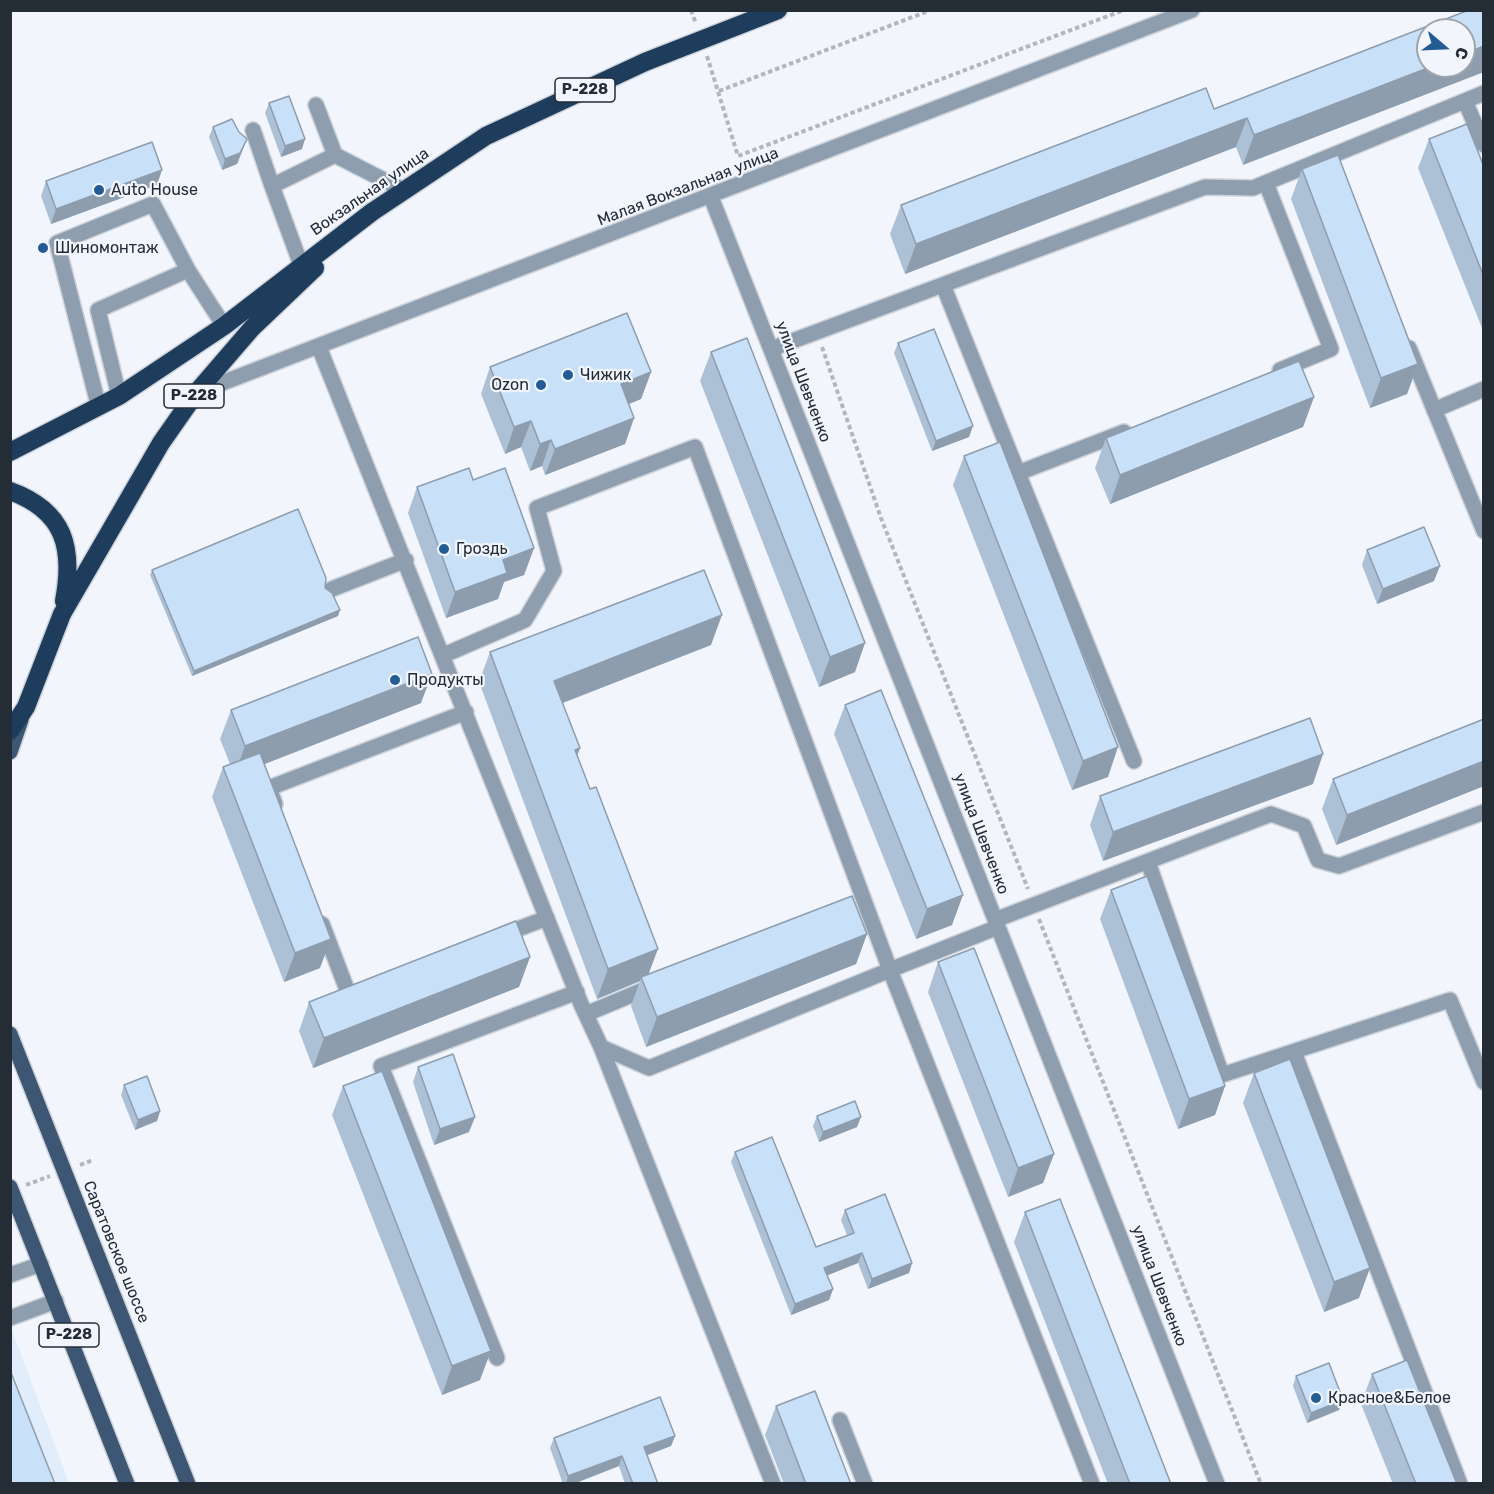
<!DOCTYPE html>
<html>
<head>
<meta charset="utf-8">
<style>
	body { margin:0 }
	#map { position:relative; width:1494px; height:1494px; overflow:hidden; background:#f2f6fc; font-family:Rubik,sans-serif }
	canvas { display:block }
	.frame { position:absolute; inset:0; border:12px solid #242c36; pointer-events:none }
	.north { position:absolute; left:1416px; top:18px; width:60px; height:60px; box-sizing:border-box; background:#f2f6fc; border:2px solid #a0a5ad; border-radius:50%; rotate:109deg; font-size:16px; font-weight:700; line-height:24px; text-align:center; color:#242c36 }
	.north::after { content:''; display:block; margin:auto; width:21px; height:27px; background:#235b93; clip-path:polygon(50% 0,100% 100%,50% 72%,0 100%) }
</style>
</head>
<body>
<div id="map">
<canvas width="1494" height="1494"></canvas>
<div class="frame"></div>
<div class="north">С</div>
</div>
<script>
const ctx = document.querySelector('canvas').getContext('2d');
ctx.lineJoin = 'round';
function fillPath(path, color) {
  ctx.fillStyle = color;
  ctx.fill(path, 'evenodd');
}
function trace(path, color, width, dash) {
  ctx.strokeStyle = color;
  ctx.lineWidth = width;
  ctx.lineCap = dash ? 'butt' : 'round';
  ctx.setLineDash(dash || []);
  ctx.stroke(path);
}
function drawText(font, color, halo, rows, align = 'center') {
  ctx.font = font + ' Rubik,sans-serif';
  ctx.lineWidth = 4.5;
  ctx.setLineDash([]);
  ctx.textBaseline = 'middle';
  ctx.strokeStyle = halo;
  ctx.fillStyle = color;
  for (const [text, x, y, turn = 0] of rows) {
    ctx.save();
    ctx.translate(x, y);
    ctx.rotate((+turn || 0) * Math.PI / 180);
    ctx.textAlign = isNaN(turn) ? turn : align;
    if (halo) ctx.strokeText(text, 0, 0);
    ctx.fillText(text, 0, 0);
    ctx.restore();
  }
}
fillPath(new Path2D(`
	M11 1327 69 1483H11Z`), '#e1edfa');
const minor = new Path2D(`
	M1465 101 1484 145
	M316 105 335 155 403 190
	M253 130 272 186
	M1266 183 1331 349 1280 370
	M711 197 1217 1484
	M301 265 272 186 335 155
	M943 285 1018 473 1124 432
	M319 347 581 1004 601 1047 649 1068 890 970 695 447 537 508 554 571 525 620 444 655
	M1409 348 1484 531
	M771 349 1205 187 1253 188 1484 93
	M196 393 1192 10
	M119 396 98 310 188 270
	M99 408 57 243 153 204 188 270 224 326
	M1434 410 1484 389
	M1018 473 1134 761
	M332 589 406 560
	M275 804 269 788 466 712
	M1148 862 1222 1075 1450 1000 1484 1082
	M995 920 1271 814 1304 826 1318 860 1339 866 1484 812
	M322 924 349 995 359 991
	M998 927 890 970 1092 1484
	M502 935 547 918
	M586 1014 653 986
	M601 1047 773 1484
	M1294 1052 1460 1484
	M10 1275 41 1264
	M10 1318 56 1301
	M497 1358 381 1066 577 992
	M840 1420 865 1484`);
const major = new Path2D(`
	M10 752 21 720
	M10 1034 188 1484
	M10 1187 127 1484`);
const highway = new Path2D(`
	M10 452 119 396 224 326 372 212 486 136 645 62 778 10
	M10 491C65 511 74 548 64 601
	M10 731 26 707 62 614 161 443 196 393 252 328 315 268`);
trace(minor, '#cdd2d8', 18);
trace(major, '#cdd2d8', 18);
trace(highway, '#cdd2d8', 21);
trace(new Path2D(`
	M691 10 696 24
	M707 56 738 156 1124 10
	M719 91 931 10
	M822 347 881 518 1028 889
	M1039 919 1261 1484
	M80 1165 93 1160
	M26 1185 50 1176`), '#b2b7be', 4, [4.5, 3]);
trace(minor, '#8f9eaf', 15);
trace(major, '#3c5673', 15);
trace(highway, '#1e3d5d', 18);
fillPath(new Path2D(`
	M1469 10 1243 165 1236 147 905 274 890 234 901 205 1214 109Z
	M269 103 302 149 281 157 265 113Z
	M213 127 243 149 237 164 222 170 209 137Z
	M1429 139 1484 167V333L1418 168Z
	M1302 169 1418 364 1407 394 1370 408 1291 199Z
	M46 181 157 185 51 224 41 196Z
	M898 343 969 437 932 451 894 353Z
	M711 352 855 672 819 687 700 381Z
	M490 367 651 372 641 399 629 404 634 418 625 444 545 475 542 466 530 471 521 447 505 454 481 394Z
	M1314 397 1303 427 1110 504 1095 468 1106 438Z
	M964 456 1108 777 1072 790 953 485Z
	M417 487 534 548 524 575 504 582 498 599 446 618 408 513Z
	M1367 550 1434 581 1377 604 1362 565Z
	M152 570 325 588 338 616 192 676 150 575Z
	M711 645 563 703 577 756 648 974 867 934 856 964 646 1047 631 1006 640 981 597 999 479 682 490 652Z
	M421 703 264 764 320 968 284 982 212 797 223 767 230 764 220 739 231 710Z
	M845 705 952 925 916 939 834 734Z
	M1484 719V786L1336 845 1322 809 1333 779Z
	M1313 784 1103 861 1090 825 1100 796Z
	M1111 890 1225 1086 1215 1115 1178 1129 1100 919Z
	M530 957 519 987 313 1068 299 1031 309 1002Z
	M938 962 1054 1154 1043 1183 1008 1197 928 992Z
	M418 1067 469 1132 434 1145 413 1082Z
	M1254 1073 1359 1298 1324 1312 1243 1103Z
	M124 1085 160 1111 157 1121 135 1130 121 1095Z
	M343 1086 480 1380 442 1395 332 1115Z
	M817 1116 857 1127 819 1142 813 1126Z
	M735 1152 816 1247 847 1235 841 1220 845 1210 912 1263 909 1273 868 1289 858 1263 827 1275 833 1289 829 1300 791 1315 731 1162Z
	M1025 1212 1171 1484H1108L1014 1242Z
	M1372 1374 1457 1484H1393L1361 1404Z
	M1296 1376 1343 1400 1339 1410 1307 1423 1293 1386Z
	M776 1406 851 1484H784L765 1435Z
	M675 1436 671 1446 647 1455 658 1484H625L619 1466 573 1484H563L550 1448 554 1438Z`), '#adc1d6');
fillPath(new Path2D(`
	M1484 46V72L1243 165 1254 135 1433 66H1464V54Z
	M1247 118 1236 147 905 274 916 244Z
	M247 139 237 164 222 170 225 159Z
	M305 139 302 149 281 157 285 146Z
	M162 170 157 185 51 224 56 209Z
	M1418 364 1407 394 1370 408 1381 378Z
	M651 372 641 399 612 411 621 384Z
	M1314 397 1303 427 1110 504 1120 475Z
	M634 418 625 444 545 475 555 449Z
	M531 421 521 447 505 454 514 427Z
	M973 426 969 437 932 451 936 441Z
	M551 440 542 466 530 471 540 444Z
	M534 548 524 575 504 582 498 599 446 618 455 592 503 560Z
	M1440 566 1434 581 1377 604 1383 589Z
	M340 610 338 616 192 676 194 671Z
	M722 615 711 645 544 710 554 681Z
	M865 643 855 672 819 687 830 657Z
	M432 674 421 703 234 776 245 746Z
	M1118 747 1108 777 1072 790 1083 761Z
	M580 748 569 778 575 750Z
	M1323 754 1313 784 1103 861 1113 832Z
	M1484 761V786L1336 845 1347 815Z
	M963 895 952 925 916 939 927 909Z
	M867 934 856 964 646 1047 657 1017Z
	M331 939 320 968 284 982 295 953Z
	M658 949 647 978 641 977 640 981 597 999 608 969Z
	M530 957 519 987 313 1068 324 1038Z
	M1225 1086 1215 1115 1178 1129 1189 1099Z
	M160 1111 157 1121 135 1130 138 1120Z
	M475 1117 469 1132 434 1145 440 1129Z
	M861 1117 857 1127 819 1142 823 1132Z
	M1054 1154 1043 1183 1008 1197 1018 1168Z
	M862 1253 858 1263 821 1278 824 1268Z
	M912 1263 909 1273 868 1289 872 1279Z
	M1370 1268 1359 1298 1324 1312 1334 1282Z
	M833 1289 829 1300 791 1315 795 1304Z
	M491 1351 480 1380 442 1395 452 1366Z
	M1343 1400 1339 1410 1307 1423 1311 1413Z
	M675 1436 671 1446 640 1458 644 1447Z
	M622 1456 619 1466 573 1484H566L568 1476Z`), '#8d9dae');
const building = new Path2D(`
	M1469 10H1484V46L1464 54V30H1428V66H1433L1254 135 1247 118 916 244 901 205 1206 88 1214 109Z
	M289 96 305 139 285 146 269 103Z
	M232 119 239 132 247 139 240 153 225 159 213 127Z
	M1467 124 1484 167V277L1429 139Z
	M152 142 162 170 56 209 46 181Z
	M1338 155 1418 364 1381 378 1302 169Z
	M627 313 651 372 621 384 634 418 555 449 551 440 540 444 531 421 514 427 490 367Z
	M934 329 973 426 936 441 898 343Z
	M747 338 865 643 830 657 711 352Z
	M1299 361 1314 397 1120 475 1106 438Z
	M1000 442 1118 747 1083 761 964 456Z
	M469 468 473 480 505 468 534 548 503 560 507 573 455 592 417 487Z
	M298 509 326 578 325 588 332 593 340 610 194 671 152 570Z
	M1424 527 1440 566 1383 589 1367 550Z
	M704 570 722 615 554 681 580 748 575 750 590 789 596 787 658 949 608 969 490 652Z
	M418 637 432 674 245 746 231 710Z
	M881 690 963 895 927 909 845 705Z
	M1310 718 1323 754 1113 832 1100 796Z
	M1484 719V761L1347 815 1333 779Z
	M260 753 331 939 295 953 223 767Z
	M1147 876 1225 1086 1189 1099 1111 890Z
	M852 896 867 934 657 1017 641 977Z
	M516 921 530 957 324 1038 309 1002Z
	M974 948 1054 1154 1018 1168 938 962Z
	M453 1054 475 1117 440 1129 418 1067Z
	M1290 1059 1370 1268 1334 1282 1254 1073Z
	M382 1071 491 1351 452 1366 343 1086Z
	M147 1076 160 1111 138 1120 124 1085Z
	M855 1101 861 1117 823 1132 817 1116Z
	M772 1137 816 1247 854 1233 845 1210 885 1194 912 1263 872 1279 862 1253 824 1268 833 1289 795 1304 735 1152Z
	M1060 1199 1171 1484H1130L1025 1212Z
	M1407 1360 1457 1484H1416L1372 1374Z
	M1329 1363 1343 1400 1311 1413 1296 1376Z
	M10 1370 55 1484H10Z
	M815 1391 851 1484H806L776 1406Z
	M660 1397 675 1436 644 1447 658 1484H633L622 1456 568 1476 554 1438Z`);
fillPath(building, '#c9e0f9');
trace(building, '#8d9dae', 1.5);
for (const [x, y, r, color] of [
	[99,190,6,"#235b93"],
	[43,248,6,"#235b93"],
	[568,375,6,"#235b93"],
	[541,385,6,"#235b93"],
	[444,549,6,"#235b93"],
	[395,680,6,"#235b93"],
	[1316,1398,6,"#235b93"]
]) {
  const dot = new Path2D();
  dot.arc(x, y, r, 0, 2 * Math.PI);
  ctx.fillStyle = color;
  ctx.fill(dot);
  trace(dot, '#f2f6fc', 2);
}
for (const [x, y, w] of [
	[585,90,60],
	[194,396,60],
	[69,1335,60]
]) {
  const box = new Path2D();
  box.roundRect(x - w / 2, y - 12, w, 24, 4.5);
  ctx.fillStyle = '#f2f6fc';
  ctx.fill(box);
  trace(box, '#242c36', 1.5);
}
drawText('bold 15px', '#242c36', null, [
	["Р-228",585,90],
	["Р-228",194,396],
	["Р-228",69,1335]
]);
drawText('16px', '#242c36', '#f2f6fc', [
	["Малая Вокзальная улица",688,187,-21],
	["Вокзальная улица",370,192,-35],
	["улица Шевченко",803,382,69],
	["улица Шевченко",981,834,69],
	["Саратовское шоссе",116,1252,68],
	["улица Шевченко",1159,1286,69]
]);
drawText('16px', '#242c36', '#f2f6fc', [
	["Auto House",111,190],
	["Шиномонтаж",55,248],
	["Чижик",580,375],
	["Ozon",529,385,"right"],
	["Гроздь",456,549],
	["Продукты",407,680],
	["Красное&Белое",1328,1398]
], 'left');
</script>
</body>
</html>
